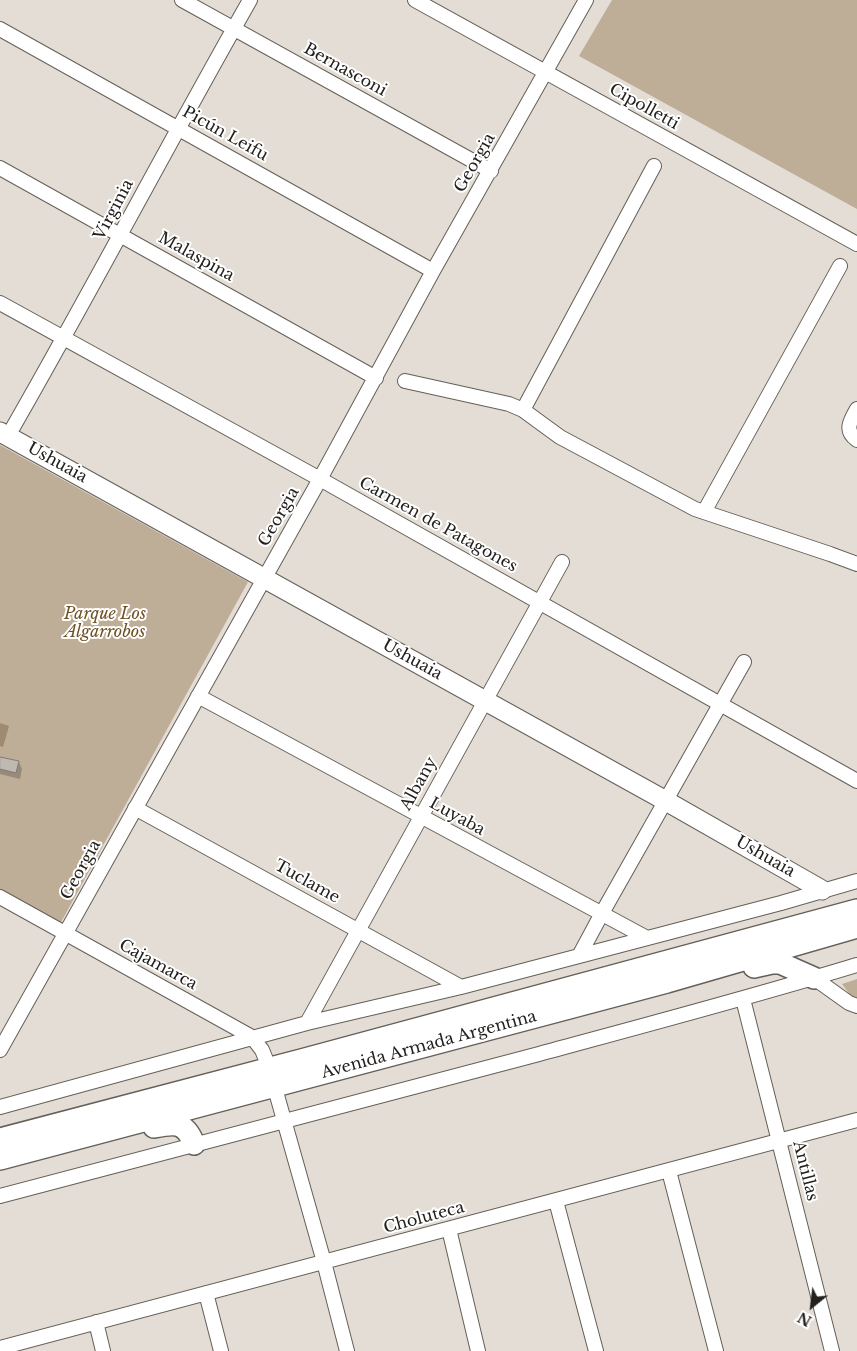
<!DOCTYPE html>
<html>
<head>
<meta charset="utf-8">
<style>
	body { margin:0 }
	#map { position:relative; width:857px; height:1351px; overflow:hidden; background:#e4ddd5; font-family:"Libre Baskerville",serif }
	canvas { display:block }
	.north { position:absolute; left:787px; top:1281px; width:50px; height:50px; -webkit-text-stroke:4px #fff; paint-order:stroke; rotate:209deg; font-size:14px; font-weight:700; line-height:20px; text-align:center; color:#23211e }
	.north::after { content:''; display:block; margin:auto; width:18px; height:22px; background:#23211e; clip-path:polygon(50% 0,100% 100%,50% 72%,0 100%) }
</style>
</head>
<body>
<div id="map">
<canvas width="857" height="1351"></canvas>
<div class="north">N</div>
</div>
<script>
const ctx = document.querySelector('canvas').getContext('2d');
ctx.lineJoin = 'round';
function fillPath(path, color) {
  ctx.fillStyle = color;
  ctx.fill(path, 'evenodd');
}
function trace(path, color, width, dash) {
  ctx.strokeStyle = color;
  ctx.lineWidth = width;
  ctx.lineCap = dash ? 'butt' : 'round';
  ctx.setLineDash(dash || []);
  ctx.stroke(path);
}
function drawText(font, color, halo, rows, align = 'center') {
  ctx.font = font + ' "Libre Baskerville",serif';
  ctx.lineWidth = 4;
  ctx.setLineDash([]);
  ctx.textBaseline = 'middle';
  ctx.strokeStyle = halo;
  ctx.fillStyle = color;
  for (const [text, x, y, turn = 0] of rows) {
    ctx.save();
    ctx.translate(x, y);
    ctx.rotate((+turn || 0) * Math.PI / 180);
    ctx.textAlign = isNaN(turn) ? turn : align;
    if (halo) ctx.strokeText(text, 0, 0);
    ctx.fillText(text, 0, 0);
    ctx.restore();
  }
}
fillPath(new Path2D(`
	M612 0H857V209L579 56Z
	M0 445 248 582 60 924 0 890Z
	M857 979V999L851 996 842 984Z`), '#bead97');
fillPath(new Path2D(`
	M0 723 9 726 3 747 0 746Z`), '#9e8a70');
fillPath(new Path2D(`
	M0 759 19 762 22 769 20 779 0 774Z`), '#0003');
const building = new Path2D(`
	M0 757 19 761 16 773 0 769Z`);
fillPath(building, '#bfb9b2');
trace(building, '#817b74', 1);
const minor = new Path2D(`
	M182 0 491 171
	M415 0 857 244
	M0 29 433 271
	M0 168 376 378
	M0 303 320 479 857 781
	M405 381 509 404 523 410 560 437 695 509 830 554 857 564
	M857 409C850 421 844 431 857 440
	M523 410 654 166
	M8 436C91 292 168 144 250 0
	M704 512 840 266
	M198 696 647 938
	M135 808 461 987
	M0 897 252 1037 262 1050 269 1067 324 1262 347 1351
	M579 956 601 915 744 662
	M814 978 849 1003 857 1006
	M743 999 832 1351
	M307 1023 562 562
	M0 1050 320 479 433 271 586 0
	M0 1107 307 1023 461 987 781 903 857 881
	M669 1171 716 1351
	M0 1196C180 1148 360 1102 539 1054 646 1025 752 997 857 965
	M556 1201 596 1351
	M449 1229 478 1351
	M206 1293 221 1351
	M96 1322 103 1351
	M0 1348 857 1120`);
const secondary = new Path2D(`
	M0 432 666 801 822 890`);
const primary = new Path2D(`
	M754 967 772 963H780L814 978
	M154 1127C175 1123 185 1121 194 1144
	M0 1139 305 1059 857 910
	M0 1159 667 982 857 927`);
trace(minor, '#645f58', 16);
trace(secondary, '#645f58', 21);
trace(primary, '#645f58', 24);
trace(minor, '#fff', 14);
trace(secondary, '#fff', 19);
trace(primary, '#fff', 21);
drawText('16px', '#23211e', '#fff', [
	["Bernasconi",345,70,29],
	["Cipolletti",644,107,29],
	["Picún Leifu",225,134,29],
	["Georgia",475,163,-60],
	["Virginia",114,210,-62],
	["Malaspina",196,257,29],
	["Ushuaia",57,463,29],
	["Georgia",279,517,-60],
	["Carmen de Patagones",438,525,29],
	["Ushuaia",412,660,29],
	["Albany",419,784,-61],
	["Luyaba",457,817,29],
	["Ushuaia",765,857,30],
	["Georgia",81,870,-61],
	["Tuclame",307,882,29],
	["Cajamarca",158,965,29],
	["Avenida Armada Argentina",429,1045,-15],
	["Antillas",805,1171,76],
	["Choluteca",424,1218,-15]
]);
drawText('italic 16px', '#6f5023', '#fff', [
	["Parque Los",105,614],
	["Algarrobos",105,632]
]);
</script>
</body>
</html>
